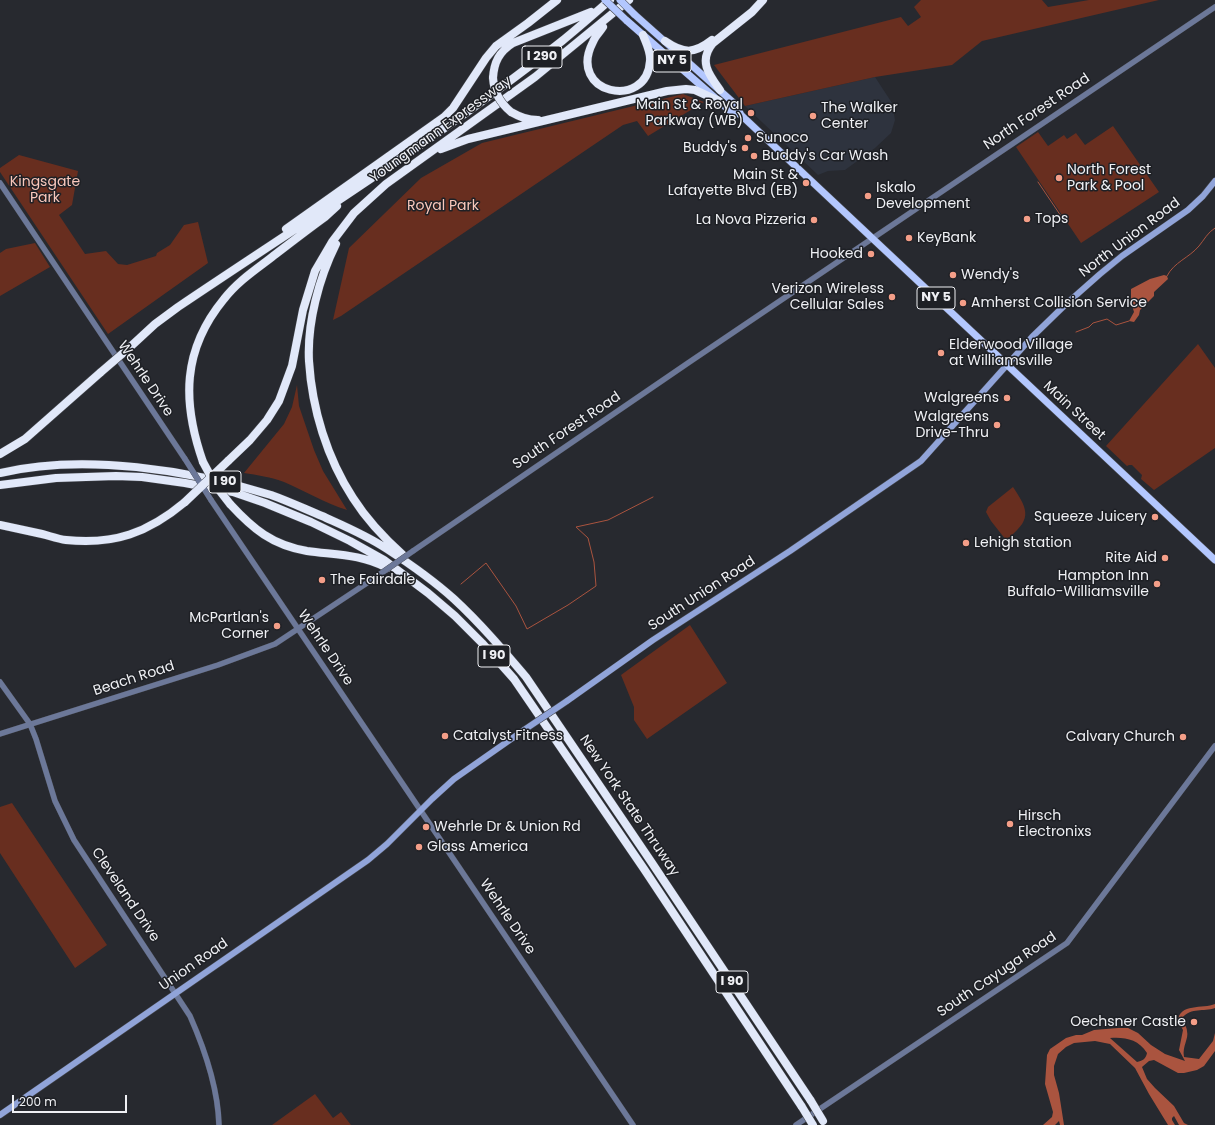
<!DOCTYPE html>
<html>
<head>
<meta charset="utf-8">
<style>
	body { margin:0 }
	#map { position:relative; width:1215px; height:1125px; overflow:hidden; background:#27292f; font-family:Poppins,sans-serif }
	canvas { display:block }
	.scale { position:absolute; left:12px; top:1095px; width:115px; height:18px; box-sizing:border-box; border:2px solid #eff0f4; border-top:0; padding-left:5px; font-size:12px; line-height:14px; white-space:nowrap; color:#eff0f4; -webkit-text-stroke:3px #1e2025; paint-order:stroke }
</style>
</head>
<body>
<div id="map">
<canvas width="1215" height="1125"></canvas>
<div class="scale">200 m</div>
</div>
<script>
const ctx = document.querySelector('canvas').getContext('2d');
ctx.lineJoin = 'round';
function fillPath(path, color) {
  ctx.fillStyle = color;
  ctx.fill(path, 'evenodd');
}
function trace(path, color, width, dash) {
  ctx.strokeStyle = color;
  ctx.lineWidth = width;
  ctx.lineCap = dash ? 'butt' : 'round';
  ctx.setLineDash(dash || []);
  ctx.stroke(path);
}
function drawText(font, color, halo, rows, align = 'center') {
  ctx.font = font + ' Poppins,sans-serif';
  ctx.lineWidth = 3;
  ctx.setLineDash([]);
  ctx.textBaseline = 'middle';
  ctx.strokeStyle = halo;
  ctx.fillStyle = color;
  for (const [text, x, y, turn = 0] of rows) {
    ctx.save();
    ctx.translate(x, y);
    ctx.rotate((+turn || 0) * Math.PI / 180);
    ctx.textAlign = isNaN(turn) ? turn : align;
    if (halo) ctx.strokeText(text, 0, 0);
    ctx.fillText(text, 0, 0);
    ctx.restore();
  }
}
fillPath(new Path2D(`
	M875 77 892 103 895 120 891 133 875 148 845 170 828 171 818 175 745 106Z`), '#2e333e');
fillPath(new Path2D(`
	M921 0H1042L1048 7 1089 0H1159L982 41 952 65 875 77 745 106 714 65 901 17 908 26 921 17 914 7Z
	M683 94 704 102 648 136 637 121 623 125 341 316 333 320 349 248 421 178 482 143Z
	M1113 126 1159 192 1081 243 1016 147 1038 132 1048 146 1064 135 1067 139 1076 133 1085 145Z
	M19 155 78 171 72 205 59 215 85 254 106 251 118 264 127 265 156 256 157 253 170 245 184 225 198 222 208 263 108 334 0 172V168Z
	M35 243 50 267 0 296V253L6 249Z
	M1198 344 1215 368V448L1154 490 1141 479 1142 475 1132 465H1129L1127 466 1106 446Z
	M297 385 299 406 314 450 323 471 347 510C325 503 305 491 284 482 271 477 257 475 244 473L284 424 292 407Z
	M1013 487C1030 512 1031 520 1006 540L991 521 986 512 988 507Z
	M690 625 727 683 647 739 634 720V707L621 675Z
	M12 803 107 945 75 968 0 853V807Z
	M315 1094 333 1118 341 1112 351 1125H272Z`), '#682e1f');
fillPath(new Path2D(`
	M1164 275 1167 276 1168 279 1154 292V296L1140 310 1139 315 1134 322 1129 321 1134 312 1131 302V289L1150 279Z
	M1215 1004V1008C1203 1012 1192 1007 1182 1018 1183 1024 1187 1026 1187 1031 1189 1039 1182 1046 1184 1057L1199 1059 1213 1041 1215 1033V1051L1204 1066 1197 1070 1184 1073H1178L1154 1060 1149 1061 1142 1067 1147 1079 1155 1088 1174 1106 1184 1123 1188 1125H1179L1174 1116 1172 1118V1120L1175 1125H1168L1149 1094 1135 1068 1110 1044 1095 1041 1074 1043 1066 1047 1058 1054 1054 1066V1075L1059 1093 1064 1125H1060L1059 1121 1055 1125H1043L1052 1117 1053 1112 1045 1084 1047 1055 1050 1049 1066 1038 1076 1035H1082L1094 1030 1118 1028H1128L1138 1033 1151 1045 1165 1054 1185 1061 1179 1050 1183 1030 1178 1021C1179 1003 1203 1009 1215 1004ZM1110 1038C1125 1037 1138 1039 1147 1053 1146 1059 1142 1061 1137 1062Z`), '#aa543f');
trace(new Path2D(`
	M1038 182 1065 222
	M1167 276C1174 262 1189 258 1199 246 1204 240 1208 232 1215 228
	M1076 332 1089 327 1093 323 1107 319 1116 325 1129 321
	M461 584 486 563 516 606 527 629 568 605 596 586 594 562 588 538 576 527 608 520 653 497`), '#aa543f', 1);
const tertiary = new Path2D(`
	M0 183 185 459
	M211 500 633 1125
	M413 551 688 363 1215 7
	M0 682 30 724 36 739 55 801 74 840 190 1016C205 1050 218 1087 219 1125
	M0 734 218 665 275 644 373 579
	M796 1125 1067 943 1215 746`);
const secondary = new Path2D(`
	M567 701 653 640 790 551 921 461 1032 337 1065 305 1100 274 1122 256 1188 210 1203 196 1215 181
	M0 1115 368 860 387 844 432 799 454 779 524 730`);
const primary = new Path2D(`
	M634 14 735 104 741 115 1215 560
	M626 20 729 110 741 115`);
const motorway = new Path2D(`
	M603 27C600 32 595 36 593 42 566 94 647 111 650 61 651 52 646 43 643 35
	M665 41C684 54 694 54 712 40
	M493 78C494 62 499 52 513 43L591 12
	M720 90C709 75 698 61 713 43L752 12 763 0
	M511 112C520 117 527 120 538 120
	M441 149 468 139 667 91 686 89 695 90 719 101
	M286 229 444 117 453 108 486 58 496 46 528 23 557 0
	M336 244C319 278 307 323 309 361 312 409 327 458 353 498 367 520 384 538 403 555
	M129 348 155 324 178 307C307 220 439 138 562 41 578 28 594 14 610 0
	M0 454 25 439 101 372
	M228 461 250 440 267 420 279 401 292 366 303 310 315 271 332 242 354 213 386 184 535 77 629 0
	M203 462C182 402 182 350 224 299 237 282 255 270 272 257 289 244 307 230 325 217L337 206
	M0 473C84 453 190 470 271 495 288 501 305 509 322 516 344 526 366 535 387 549 410 564 434 581 454 599 480 623 503 650 526 677L652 863 811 1101
	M0 485 56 478 116 476 142 477 185 483 233 492 265 503 311 522 350 541 384 560 428 593 455 616 482 643 514 679 644 869 802 1107
	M230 504C253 529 272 545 307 551 335 555 361 554 387 568
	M0 525C14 528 28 531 42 534 50 536 58 539 66 540 114 545 148 533 185 502`);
trace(tertiary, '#43454b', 6);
trace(secondary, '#43454b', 7);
trace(primary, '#43454b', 8);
trace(motorway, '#43454b', 9);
trace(tertiary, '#6c7899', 5.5);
trace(secondary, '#91a4d9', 6);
trace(primary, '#b3c7fe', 7);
trace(motorway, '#e1e8f9', 8);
const tertiaryBridge = new Path2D(`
	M185 459 211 500
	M373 579 413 551`);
const secondaryBridge = new Path2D(`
	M524 730 567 701`);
const primaryBridge = new Path2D(`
	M605 0 626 20
	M620 0 634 14`);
const motorwayBridge = new Path2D(`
	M493 78C494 92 500 103 511 112
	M101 372 129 348
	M203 462 216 486 230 504
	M185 502 228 461
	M811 1101 823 1121
	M802 1107 813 1125`);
trace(tertiaryBridge, '#43454b', 6, []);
trace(secondaryBridge, '#43454b', 7, []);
trace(primaryBridge, '#43454b', 8, []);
trace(motorwayBridge, '#43454b', 9, []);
trace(tertiaryBridge, '#6c7899', 5.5);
trace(secondaryBridge, '#91a4d9', 6);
trace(primaryBridge, '#b3c7fe', 7);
trace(motorwayBridge, '#e1e8f9', 8);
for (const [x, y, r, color] of [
	[751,113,4,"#f49e88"],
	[813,116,4,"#f49e88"],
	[748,138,4,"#f49e88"],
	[745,148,4,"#f49e88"],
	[754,156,4,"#f49e88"],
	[1059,178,4,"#f49e88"],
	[806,183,4,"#f49e88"],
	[868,196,4,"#f49e88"],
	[1027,219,4,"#f49e88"],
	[814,220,4,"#f49e88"],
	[909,238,4,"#f49e88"],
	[871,254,4,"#f49e88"],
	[953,275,4,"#f49e88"],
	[892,297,4,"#f49e88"],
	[963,303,4,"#f49e88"],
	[941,353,4,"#f49e88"],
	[1007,398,4,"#f49e88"],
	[997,425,4,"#f49e88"],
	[1155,517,4,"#f49e88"],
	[966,543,4,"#f49e88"],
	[1165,558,4,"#f49e88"],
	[322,580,4,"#f49e88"],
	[1157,584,4,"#f49e88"],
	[277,626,4,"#f49e88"],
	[445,736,4,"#f49e88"],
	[1183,737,4,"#f49e88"],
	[1010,824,4,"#f49e88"],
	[426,827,4,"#f49e88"],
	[419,847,4,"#f49e88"],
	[1194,1022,4,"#f49e88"]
]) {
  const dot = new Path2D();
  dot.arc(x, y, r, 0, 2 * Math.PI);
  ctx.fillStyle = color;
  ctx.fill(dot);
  trace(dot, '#1e2025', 1.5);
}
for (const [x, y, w] of [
	[542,57,40],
	[672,61,38],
	[936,298,38],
	[225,482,32],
	[494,656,32],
	[732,982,32]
]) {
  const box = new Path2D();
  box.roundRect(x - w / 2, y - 11, w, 22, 3);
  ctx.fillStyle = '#1e2025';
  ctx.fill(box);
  trace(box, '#eff0f4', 1);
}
drawText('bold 13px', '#eff0f4', null, [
	["I 290",542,57],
	["NY 5",672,61],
	["NY 5",936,298],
	["I 90",225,482],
	["I 90",494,656],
	["I 90",732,982]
]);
drawText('14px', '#eff0f4', '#1e2025', [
	["Main St & Royal",743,105,"right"],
	["Parkway (WB)",743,121,"right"],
	["The Walker",821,108],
	["Center",821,124],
	["Sunoco",756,138],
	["Buddy's",737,148,"right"],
	["Buddy's Car Wash",762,156],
	["North Forest",1067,170],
	["Park & Pool",1067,186],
	["Main St &",798,175,"right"],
	["Lafayette Blvd (EB)",798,191,"right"],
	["Iskalo",876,188],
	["Development",876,204],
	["Tops",1035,219],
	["La Nova Pizzeria",806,220,"right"],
	["KeyBank",917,238],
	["Hooked",863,254,"right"],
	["Wendy's",961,275],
	["Verizon Wireless",884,289,"right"],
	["Cellular Sales",884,305,"right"],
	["Amherst Collision Service",971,303],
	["Elderwood Village",949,345],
	["at Williamsville",949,361],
	["Walgreens",999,398,"right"],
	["Walgreens",989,417,"right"],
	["Drive-Thru",989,433,"right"],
	["Squeeze Juicery",1147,517,"right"],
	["Lehigh station",974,543],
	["Rite Aid",1157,558,"right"],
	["Hampton Inn",1149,576,"right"],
	["Buffalo-Williamsville",1149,592,"right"],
	["The Fairdale",330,580],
	["McPartlan's",269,618,"right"],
	["Corner",269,634,"right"],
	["Catalyst Fitness",453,736],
	["Calvary Church",1175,737,"right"],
	["Hirsch",1018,816],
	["Electronixs",1018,832],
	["Wehrle Dr & Union Rd",434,827],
	["Glass America",427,847],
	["Oechsner Castle",1186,1022,"right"]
], 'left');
drawText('14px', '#eff0f4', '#1e2025', [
	["North Forest Road",1037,112,-34],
	["Youngmann Expressway",441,130,-36],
	["North Union Road",1130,238,-37],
	["Wehrle Drive",145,379,56],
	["Main Street",1074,411,43],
	["South Forest Road",567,431,-34],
	["South Union Road",702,594,-33],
	["Wehrle Drive",325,648,56],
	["Beach Road",134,679,-18],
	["New York State Thruway",629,806,56],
	["Cleveland Drive",125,895,56],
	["Wehrle Drive",507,917,56],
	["Union Road",194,965,-35],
	["South Cayuga Road",997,975,-34]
]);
drawText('14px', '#fac8bc', '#1e2025', [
	["Kingsgate",45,182],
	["Park",45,198],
	["Royal Park",443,206]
]);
</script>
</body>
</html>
